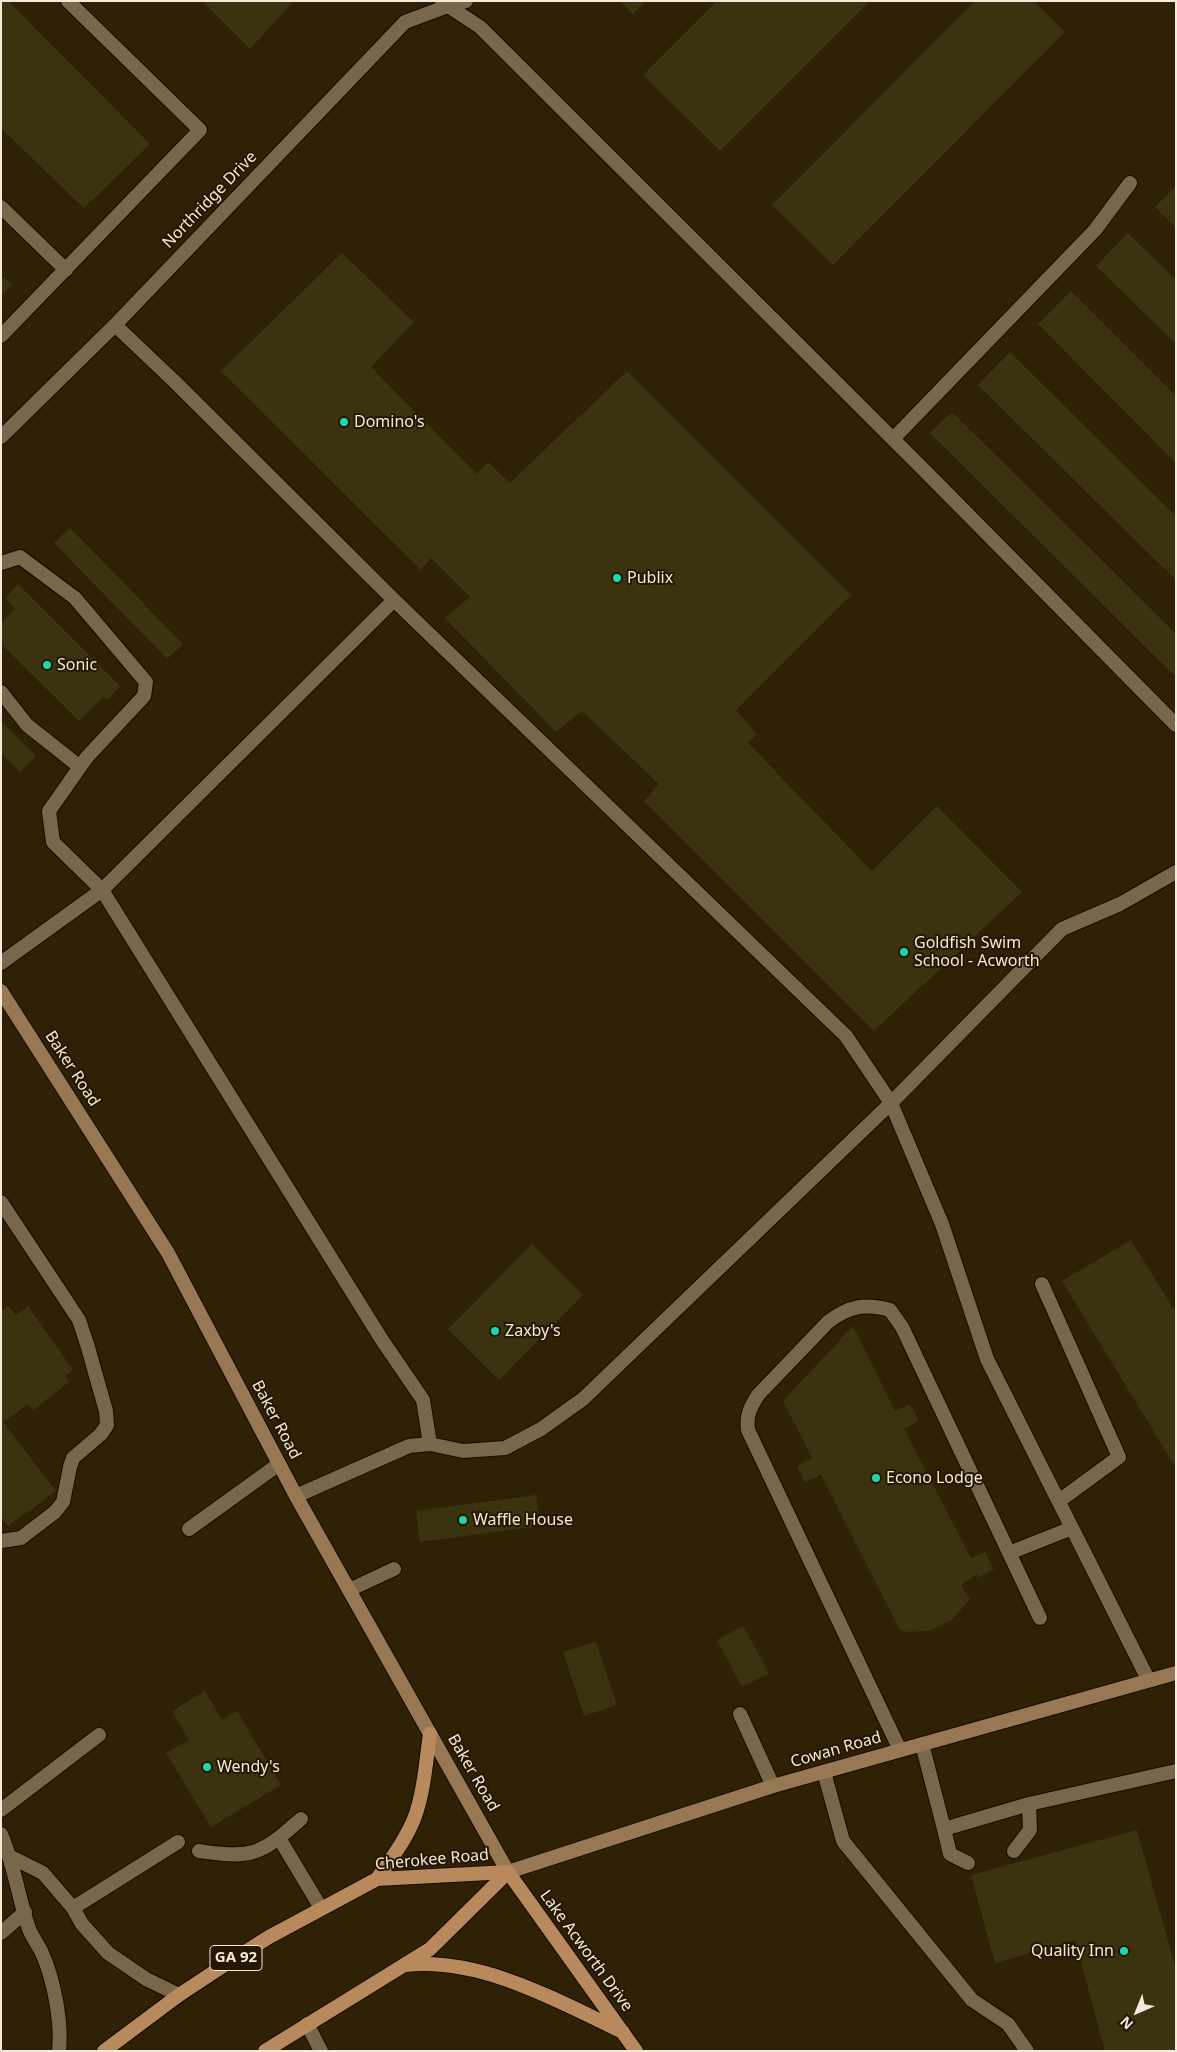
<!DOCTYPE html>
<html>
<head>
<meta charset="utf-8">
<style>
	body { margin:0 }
	#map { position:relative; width:1177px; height:2052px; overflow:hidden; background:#2f2106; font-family:"Noto Sans",sans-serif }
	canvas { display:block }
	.frame { position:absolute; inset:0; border:2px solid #f3eada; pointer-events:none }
	.north { position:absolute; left:1112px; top:1987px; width:50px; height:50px; -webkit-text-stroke:4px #251700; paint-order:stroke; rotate:224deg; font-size:14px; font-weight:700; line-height:20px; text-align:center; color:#f3eada }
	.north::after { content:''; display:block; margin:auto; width:18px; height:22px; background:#f3eada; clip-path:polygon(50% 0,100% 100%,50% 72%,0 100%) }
</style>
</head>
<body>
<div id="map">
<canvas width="1177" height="2052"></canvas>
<div class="frame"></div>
<div class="north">N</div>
</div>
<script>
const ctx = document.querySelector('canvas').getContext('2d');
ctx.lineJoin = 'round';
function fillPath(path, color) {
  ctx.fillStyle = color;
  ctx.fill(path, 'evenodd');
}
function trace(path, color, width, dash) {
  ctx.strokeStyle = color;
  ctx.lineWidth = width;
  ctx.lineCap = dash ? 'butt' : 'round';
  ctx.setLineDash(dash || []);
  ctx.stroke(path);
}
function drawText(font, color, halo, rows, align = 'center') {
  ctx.font = font + ' "Noto Sans",sans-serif';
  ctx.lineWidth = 4;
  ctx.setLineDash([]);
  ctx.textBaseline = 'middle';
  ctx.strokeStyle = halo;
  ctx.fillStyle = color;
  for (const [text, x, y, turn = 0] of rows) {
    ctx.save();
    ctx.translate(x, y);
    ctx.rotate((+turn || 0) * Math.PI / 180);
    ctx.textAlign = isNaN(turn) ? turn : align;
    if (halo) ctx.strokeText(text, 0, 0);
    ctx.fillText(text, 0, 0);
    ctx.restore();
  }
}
fillPath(new Path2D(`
	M1 1H8L150 144 84 208 1 128Z
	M202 1H294L250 49Z
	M620 1H646L633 14Z
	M717 1H870L720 151 643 75Z
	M975 1H1034L1065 32 833 265 772 205Z
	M1176 186V228L1155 207Z
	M1128 233 1176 280V344L1096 266Z
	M342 253 414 322 371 367 477 474 488 462 510 483 627 371 851 595 736 710 757 734 748 743 872 871 937 806 1022 892 874 1031 644 801 659 784 582 711 556 732 445 618 470 597 431 558 421 570 221 371Z
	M1 275 12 285 1 295Z
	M1071 291 1176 396V463L1038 324Z
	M1010 352 1176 516V580L978 385Z
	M952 412 1176 634V677L930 433Z
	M70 528 183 644 167 659 54 543Z
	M18 584 120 686 107 700 103 697 79 721 1 644V623L15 609 5 598Z
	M1 721 36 756 20 772 1 753Z
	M1131 1240 1176 1313V1468L1062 1281Z
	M532 1244 583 1295 499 1380 448 1329Z
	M8 1306 16 1315 28 1306 73 1370 65 1376 69 1382 33 1410 28 1404 3 1422 56 1491 8 1526 1 1517V1311Z
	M853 1326 895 1411 910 1404 919 1421 904 1429 971 1558 985 1552 994 1569 977 1578V1574L961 1585 970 1599 952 1620 929 1631 908 1632 900 1630 821 1475 805 1482 797 1466 812 1458 783 1401Z
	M536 1495 540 1526 420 1542 416 1511Z
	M743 1626 769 1673 742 1687 717 1640Z
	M596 1642 617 1705 584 1716 563 1652Z
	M205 1691 222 1720 237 1711 281 1785 211 1827 166 1753 189 1740 172 1711Z
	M1137 1830 1176 1970V2051H1105L1075 1940 995 1963 971 1875Z`), '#3b330f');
const service = new Path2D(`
	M448 6 480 27 925 471 1176 725
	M1 207 66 270
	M115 325 175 382 394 600 846 1036 891 1103 942 1224 987 1359 1148 1679
	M1 336 200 130 68 1
	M893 439 1095 230 1130 183
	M1 563 20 557 75 598 146 682 144 696 87 757 49 811 53 842 102 890 382 1340 423 1400 430 1444
	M1 692 27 725 80 767
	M1 963 102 890 394 600
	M1 1202 79 1320 87 1344 106 1411 107 1425 101 1434 73 1458 70 1467 63 1502 55 1512 21 1538 1 1541
	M1042 1284 1119 1457 1059 1501
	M296 1496 409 1446 430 1444 463 1451 505 1448 541 1429 583 1399 891 1103 1062 929 1120 904 1176 872
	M189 1529 279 1464
	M1009 1553 1072 1528
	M349 1590 394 1569
	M740 1714 773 1786
	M922 1744 944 1829 1029 1804 1176 1771
	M900 1750 748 1430C746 1415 750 1408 758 1395L828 1322C849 1306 865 1303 890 1310L902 1327 1040 1618
	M824 1772 843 1841 972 2000 1008 2024 1027 2051
	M1 1810 99 1735
	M944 1829 950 1854 968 1863
	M1 1834C14 1864 18 1895 28 1926 31 1936 38 1944 42 1953 54 1980 62 2022 59 2051
	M279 1838 321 1908
	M199 1851C214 1853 238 1857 253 1852 271 1847 287 1831 301 1819
	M1014 1851 1030 1830 1029 1804
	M11 1857 43 1873 73 1908 82 1924 108 1953 146 1979 179 1995
	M73 1908 178 1842
	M1 1933 25 1912
	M307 2024 321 2051`);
const minor = new Path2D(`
	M448 6 466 1
	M1 437 115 325 405 22 448 6 442 1`);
const secondary = new Path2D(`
	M1 991 168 1253 296 1496 508 1872 773 1786 1176 1673`);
const primary = new Path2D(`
	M508 1872 636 2051
	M377 1879C391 1859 405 1841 414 1819 424 1793 426 1761 430 1734
	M406 1965C481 1957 558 2001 623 2032
	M104 2051 179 1995 223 1966 269 1937 377 1879 508 1872
	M265 2051 430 1949 508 1872`);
trace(service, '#170900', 16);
trace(minor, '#170900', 16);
trace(secondary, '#170900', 16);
trace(primary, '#170900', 16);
trace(service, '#78674b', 14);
trace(minor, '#78674b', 14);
trace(secondary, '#987853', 14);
trace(primary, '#b8895c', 14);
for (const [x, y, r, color] of [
	[344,422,5,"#1fd5b0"],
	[617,578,5,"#1fd5b0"],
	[47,665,5,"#1fd5b0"],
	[904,952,5,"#1fd5b0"],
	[495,1331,5,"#1fd5b0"],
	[876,1478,5,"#1fd5b0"],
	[463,1520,5,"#1fd5b0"],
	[207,1767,5,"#1fd5b0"],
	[1124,1951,5,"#1fd5b0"]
]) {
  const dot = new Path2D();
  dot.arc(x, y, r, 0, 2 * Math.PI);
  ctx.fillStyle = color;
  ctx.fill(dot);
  trace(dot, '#251700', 2);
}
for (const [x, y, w] of [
	[236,1958,52]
]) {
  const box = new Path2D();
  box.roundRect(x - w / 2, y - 12.5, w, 25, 4);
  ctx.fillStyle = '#251700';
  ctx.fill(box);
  trace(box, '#f3eada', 1);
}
drawText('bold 15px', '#f3eada', null, [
	["GA 92",236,1958]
]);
drawText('16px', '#f3eada', '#251700', [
	["Northridge Drive",210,200,-46],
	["Baker Road",72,1069,57],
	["Baker Road",276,1420,62],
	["Cowan Road",836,1750,-16],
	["Baker Road",473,1773,60],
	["Cherokee Road",432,1860,-5],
	["Lake Acworth Drive",586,1951,54]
]);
drawText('16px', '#f3eada', '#251700', [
	["Domino's",354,422],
	["Publix",627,578],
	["Sonic",57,665],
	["Goldfish Swim",914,943],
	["School - Acworth",914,961],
	["Zaxby's",505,1331],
	["Econo Lodge",886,1478],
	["Waffle House",473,1520],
	["Wendy's",217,1767],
	["Quality Inn",1114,1951,"right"]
], 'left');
</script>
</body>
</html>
